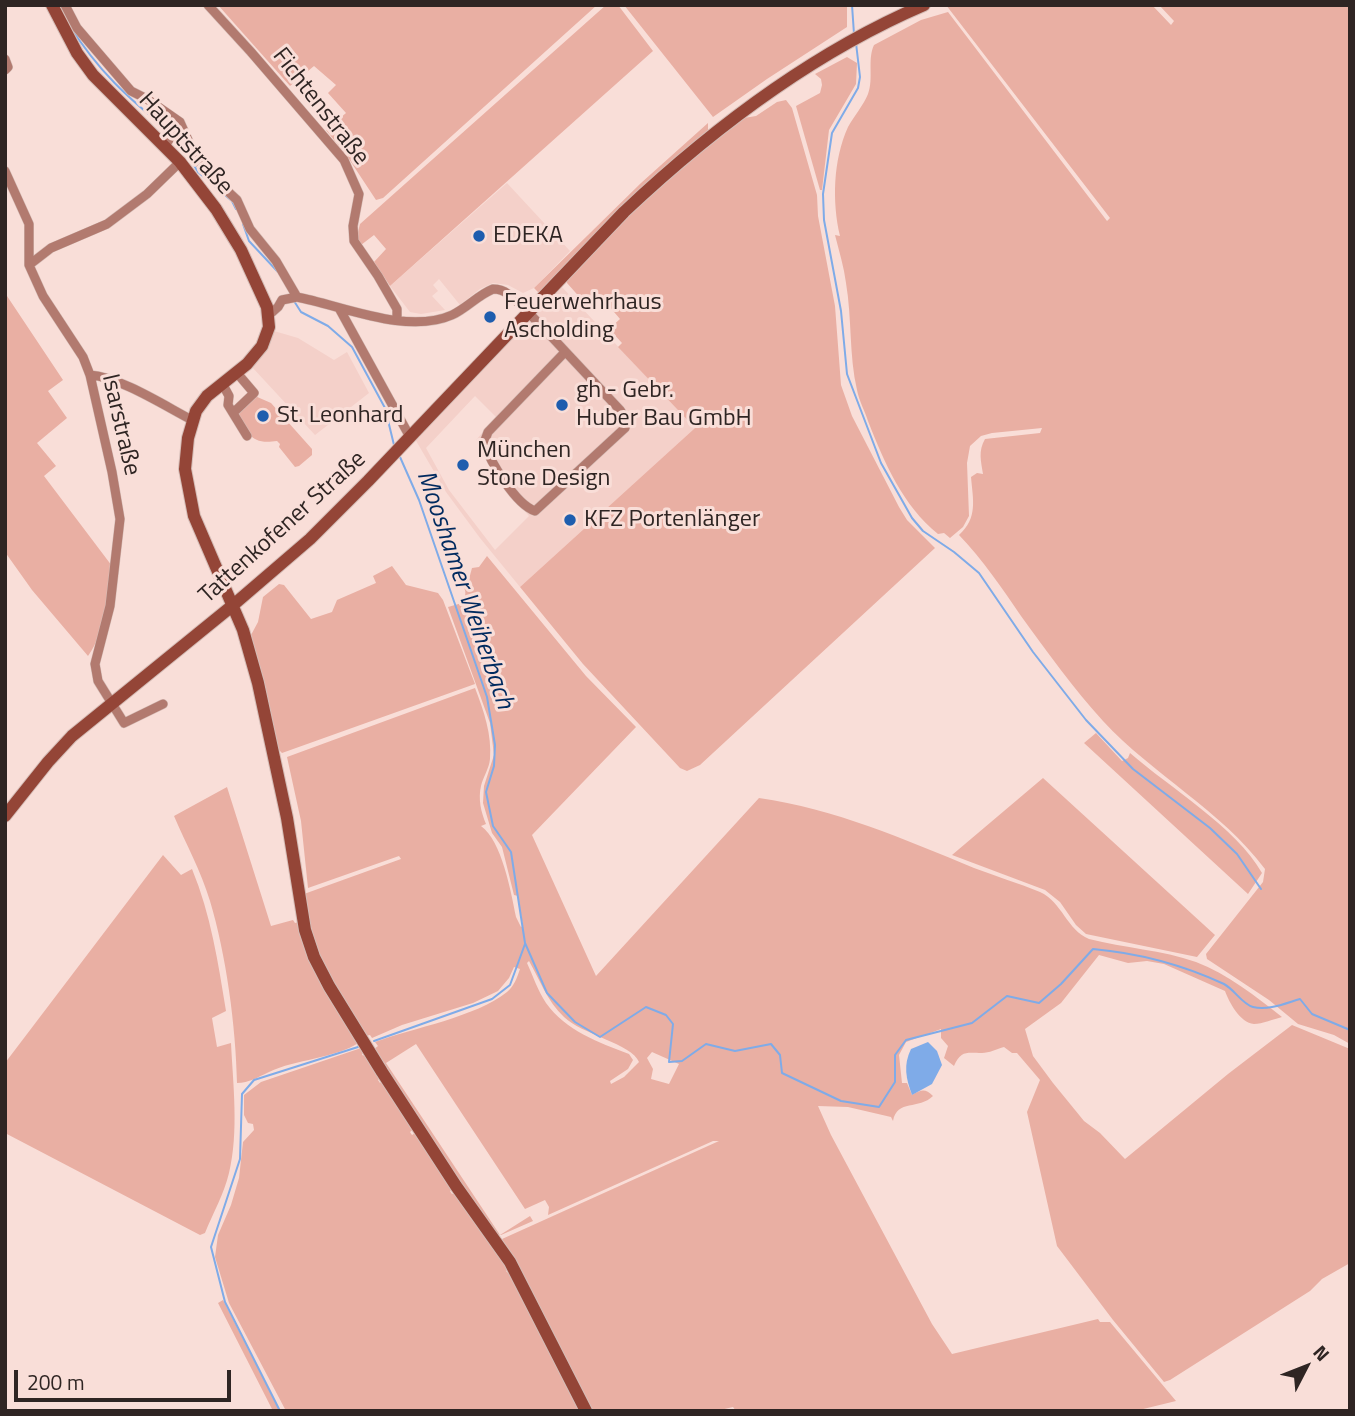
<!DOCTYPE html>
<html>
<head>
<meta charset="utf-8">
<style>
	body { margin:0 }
	#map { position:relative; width:1355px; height:1416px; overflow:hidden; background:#f9ded8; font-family:"Titillium Web",sans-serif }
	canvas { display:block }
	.frame { position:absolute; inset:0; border:7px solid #2f2523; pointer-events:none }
	.north { position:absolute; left:1271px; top:1332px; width:70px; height:70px; -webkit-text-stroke:5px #f9ded8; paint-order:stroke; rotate:48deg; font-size:19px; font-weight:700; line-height:28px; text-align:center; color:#2f2523 }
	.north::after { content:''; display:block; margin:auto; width:24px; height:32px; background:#2f2523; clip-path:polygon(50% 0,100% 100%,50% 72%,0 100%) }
	.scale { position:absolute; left:14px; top:1370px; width:217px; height:32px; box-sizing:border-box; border:4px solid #2f2523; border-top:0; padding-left:9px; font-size:21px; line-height:24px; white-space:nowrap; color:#2f2523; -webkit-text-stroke:5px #f9ded8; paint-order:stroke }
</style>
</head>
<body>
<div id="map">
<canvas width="1355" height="1416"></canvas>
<div class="frame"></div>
<div class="north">N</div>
<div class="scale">200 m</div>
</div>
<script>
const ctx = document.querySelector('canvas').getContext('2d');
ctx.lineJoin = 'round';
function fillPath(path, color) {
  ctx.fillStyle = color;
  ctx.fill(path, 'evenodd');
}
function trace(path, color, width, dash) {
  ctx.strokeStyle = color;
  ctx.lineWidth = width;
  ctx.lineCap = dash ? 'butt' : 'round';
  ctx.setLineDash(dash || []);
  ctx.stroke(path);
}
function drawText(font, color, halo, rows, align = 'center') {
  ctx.font = font + ' "Titillium Web",sans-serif';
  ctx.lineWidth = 6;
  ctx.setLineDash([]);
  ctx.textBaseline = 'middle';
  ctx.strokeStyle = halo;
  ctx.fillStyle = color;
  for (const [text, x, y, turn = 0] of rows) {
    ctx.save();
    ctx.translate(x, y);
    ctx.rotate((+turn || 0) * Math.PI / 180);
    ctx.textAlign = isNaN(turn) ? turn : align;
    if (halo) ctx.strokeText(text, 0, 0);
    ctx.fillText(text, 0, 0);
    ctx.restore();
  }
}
fillPath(new Path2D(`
	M507 183 570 251 534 288 523 293 508 285 493 283 480 289 460 305 439 279 433 285 438 291 432 296 445 310 421 314 410 312 390 286Z
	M561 286 695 428 520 587 480 538 446 492 415 439ZM475 396 496 417 476 440 507 491 529 516 495 550 449 490 426 448Z
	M274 331 298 338 334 360 347 352 369 393 315 435 252 367Z`), '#f4d0c9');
fillPath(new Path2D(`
	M218 5H597L383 198 376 200 347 156 326 130 346 113 328 93 336 85 314 66 290 86Z
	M606 5H618L653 51 390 286 374 262 386 249 374 235 361 245 357 236 360 224Z
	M624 5H847V27L767 79 713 117Z
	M946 5H1152L1171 25 1174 21 1159 5H1350V1044L1334 1035 1298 1024 1269 1000 1207 959 1206 954 1263 882 1265 869C1221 810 1153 775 1103 721 1074 689 1047 652 1021 616 1002 588 983 560 959 535 978 518 973 500 971 477L977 473 983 474C981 461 978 451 985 439L1040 433 1042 428 992 433 981 436 970 446 967 463 969 516 963 527 950 538 944 533 938 534C903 506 884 462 868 421 865 411 859 401 857 390 849 356 852 318 846 283 844 267 839 251 835 235L840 236C832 202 833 160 848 127 854 116 863 106 868 94 874 78 867 60 874 45L921 20 948 12 1107 221 1110 218Z
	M847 57 857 63 856 84 829 130 822 190H820L796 106 820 93 822 85 821 79 815 74Z
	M786 100 792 108 817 195 818 216 835 306 841 385 852 416 899 507 907 520 935 548 700 765 687 771 680 768 583 664 520 587 695 428 618 347 622 343 609 329 620 319 603 299 591 310 567 283V281L636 207 738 119 756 116 777 102Z
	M708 123V130L658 175 540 294 534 288 641 183Z
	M5 293 63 380 48 391 67 418 37 443 56 466 44 476 112 566C108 596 106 631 88 656L32 590 5 552Z
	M255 396 271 403 312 449V455L299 466 295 467 279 447 280 444 277 441C251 445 248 434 237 413Z
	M487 556 586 676 636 727 532 835 596 976 759 798C835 809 904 839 974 868 995 876 1018 883 1040 892 1062 902 1067 930 1089 939 1124 948 1162 950 1196 962 1228 974 1255 996 1282 1017 1274 1019 1262 1024 1254 1024 1240 1023 1229 1002 1225 991L1164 964 1147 961 1128 963 1099 955 1061 1003 1025 1029 1033 1056 1053 1083 1084 1121 1100 1133 1125 1159 1228 1074 1292 1025 1350 1049V1263L1322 1279 1310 1291 1170 1380 1164 1382 1113 1320 1057 1246 1027 1112 1040 1080 1017 1053H1012L1004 1047C997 1049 989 1053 982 1053 967 1053 961 1050 954 1066L944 1058 948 1046 941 1038V1029L906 1042 899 1055 902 1083H907L912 1095C921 1090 925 1088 933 1096 919 1110 897 1099 893 1121L891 1117 848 1107 818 1106 831 1135 932 1324 952 1354 1098 1319 1100 1322H1110L1176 1401 1135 1411H736L733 1407 716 1411H592L520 1268 502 1239 719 1141H713L548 1215 549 1207 545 1200 525 1209 416 1044 386 1063 500 1235 530 1216 533 1221 501 1235 496 1234 456 1178 374 1049 378 1046 375 1042C413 1028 476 1017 507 992 514 986 517 978 520 969L514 967 509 978 498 991 473 1003 402 1025 372 1038 370 1035 366 1036C347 1004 325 974 313 938 308 924 307 908 304 894L401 859 399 856 308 888 301 821 287 757 475 688C484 711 492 735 490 759 489 769 483 777 481 786 478 799 481 812 486 824L481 826C502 841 511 892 516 917L521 927 523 926 518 896 514 895 502 847 492 833 483 803 484 786 494 755 490 723 448 607 462 603C466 596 467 591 462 584L464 580 469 579 472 568 479 567ZM529 961C540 980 547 1001 564 1017 581 1034 632 1044 639 1062L624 1077 611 1084 610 1081 628 1069 633 1060 629 1054C598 1042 566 1031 546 1003 538 991 533 976 527 963ZM652 1052 679 1064 669 1084 651 1079 653 1069 647 1058Z
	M392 566 406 585 438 593 443 600 475 684 282 753 278 749 251 635 258 622 263 597 279 584 284 585 311 619 332 612 337 600 376 583 373 576Z
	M1096 733 1122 761 1128 758 1130 753C1170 788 1236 827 1262 873L1248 894 1084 743Z
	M1043 778 1215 935 1197 957 1086 934 1076 925 1060 902 1045 890 952 855Z
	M227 787 271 926 293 920 295 923 299 922 360 1042C334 1059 296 1059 269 1072 258 1077 249 1083 237 1083 236 1027 226 954 210 901 201 871 186 844 174 816Z
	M163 855 181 875 192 869C211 915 218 962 226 1011L212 1018 217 1047 231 1043C233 1084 239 1132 229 1173 224 1194 213 1213 205 1233L200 1235 5 1133V1063Z
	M364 1047 362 1055 365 1056 366 1051 382 1076 378 1080 380 1083 384 1080 415 1128 410 1132 412 1135 417 1132 454 1188 450 1191 452 1194 457 1192 510 1267 506 1271 508 1273 512 1271 582 1411H286L229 1303 215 1257 218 1235 231 1205 239 1178 243 1142 254 1130 253 1124 248 1123 244 1115V1095L261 1082Z
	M223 1300 280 1411H273L218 1303Z`), '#e9afa3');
fillPath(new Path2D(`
	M928 1042 937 1051 942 1065 932 1084 912 1095C906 1079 903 1065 911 1049Z`), '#7fabe8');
trace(new Path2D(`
	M852 5 854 34
	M70 26C98 71 128 98 169 131
	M856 43 860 77 858 88 832 133 823 194 824 220 841 311 847 374 881 463 912 518 923 531 954 552 979 573 1033 652 1086 720 1133 769 1210 828 1237 854 1261 889
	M176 136 198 172 232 201 236 209
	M243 224 249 241 278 272
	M294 301 301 312 328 326 352 347 385 408 394 445
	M400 457 419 500 487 697 495 745 494 766 486 792 493 826 511 852 525 943 547 993 575 1022 600 1037 646 1007 666 1015 673 1024 669 1062 682 1061 706 1044 735 1051 771 1044 780 1055 782 1073 841 1101 879 1107 895 1082V1055L906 1040 972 1023 1007 996 1039 1003 1061 984 1093 949C1138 953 1183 965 1224 984 1235 990 1242 1004 1253 1007 1268 1011 1286 1003 1300 999L1312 1014 1350 1030
	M374 1041 492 999 510 985 525 944
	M280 1411 225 1302 211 1247 240 1159 242 1094 254 1080 358 1047`), '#7fabe8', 2);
const minor = new Path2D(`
	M65 5 77 28 131 91 147 99 180 122 196 158 206 171 237 200 250 229 276 261 297 297
	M208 5 251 52 344 160 359 194 353 226 354 241 378 276 397 309V320
	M5 59 8 67 5 70
	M165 146 180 122
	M5 171 29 224V265L43 296 83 357 90 375 112 472 120 519 110 606 95 664 98 681 124 723 163 704
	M29 265 51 248 107 224 147 194 180 162
	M339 308 410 437
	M269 315 278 307 282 300 297 297C343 306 407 335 452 315 467 308 478 295 493 289 499 289 503 290 508 294 523 305 535 320 548 333 572 359 596 384 620 410L627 421 625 428 535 511C515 504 490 461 484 443L488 432 565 352
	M90 375C120 377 165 406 192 420
	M222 383 229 396 228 405 247 436
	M234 412 254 393 237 373`);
const secondary = new Path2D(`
	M52 5 77 53 93 75 180 162 216 209 241 250 267 307 269 327 262 346 247 364 207 396 196 411 188 438 185 469 194 516 243 630 258 683 287 818 305 930 314 957 329 986 382 1072 456 1186 510 1262 586 1411
	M5 816 48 762 72 736 232 606 310 539 368 481 624 212C713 128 812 53 924 5`);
trace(minor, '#d5bdb7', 10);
trace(secondary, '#d5bdb7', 14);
trace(minor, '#b27a6f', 9);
trace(secondary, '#944537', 12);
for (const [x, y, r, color] of [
	[479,236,7,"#1e5dae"],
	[490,317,7,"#1e5dae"],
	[562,405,7,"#1e5dae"],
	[263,416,7,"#1e5dae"],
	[463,465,7,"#1e5dae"],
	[570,520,7,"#1e5dae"]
]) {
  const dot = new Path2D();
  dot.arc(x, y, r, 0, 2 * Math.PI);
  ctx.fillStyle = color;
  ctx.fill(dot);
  trace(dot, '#f9ded8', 2.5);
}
drawText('24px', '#2f2523', '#f9ded8', [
	["Fichtenstraße",320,107,52],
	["Hauptstraße",185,144,48],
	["Isarstraße",120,425,77],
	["Tattenkofener Straße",283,528,-42]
]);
drawText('24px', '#2f2523', '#f9ded8', [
	["EDEKA",493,236],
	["Feuerwehrhaus",504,303],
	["Ascholding",504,331],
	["gh - Gebr.",576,391],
	["Huber Bau GmbH",576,419],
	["St. Leonhard",277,416],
	["München",477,451],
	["Stone Design",477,479],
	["KFZ Portenlänger",584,520]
], 'left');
drawText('italic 26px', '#002a5f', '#f9ded8', [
	["Mooshamer Weiherbach",464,590,71]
]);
</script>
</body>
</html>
